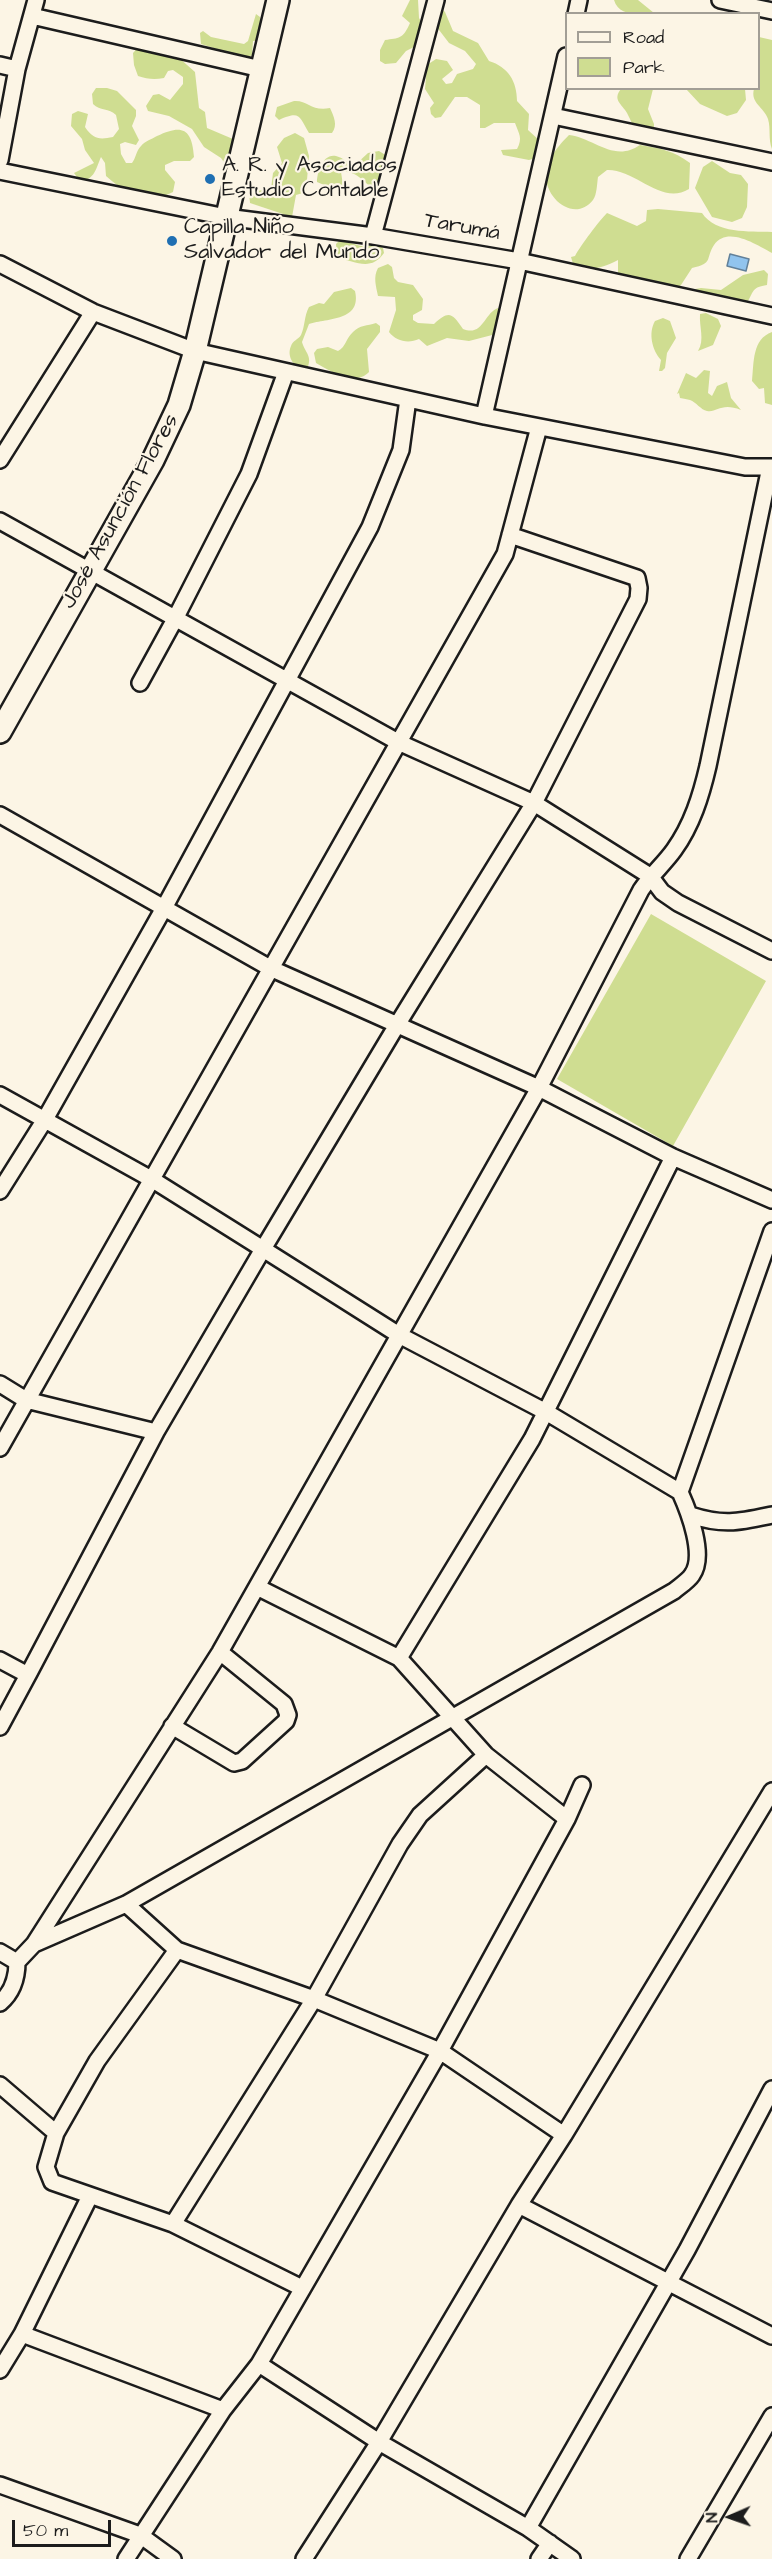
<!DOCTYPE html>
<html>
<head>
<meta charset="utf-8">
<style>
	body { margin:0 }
	#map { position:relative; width:772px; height:2559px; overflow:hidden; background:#fcf5e5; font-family:"Architects Daughter",sans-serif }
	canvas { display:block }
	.legend { position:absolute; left:565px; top:12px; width:195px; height:78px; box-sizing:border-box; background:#fcf5e5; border:2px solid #a29e95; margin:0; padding:8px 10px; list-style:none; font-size:18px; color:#1c1c1c }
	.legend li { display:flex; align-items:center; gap:12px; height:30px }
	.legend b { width:30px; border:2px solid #a29e95 }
	.north { position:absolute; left:700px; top:2487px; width:60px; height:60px; -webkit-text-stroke:4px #fcf5e5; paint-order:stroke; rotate:268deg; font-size:16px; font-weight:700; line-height:24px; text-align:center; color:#1c1c1c }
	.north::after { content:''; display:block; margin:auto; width:21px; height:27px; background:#1c1c1c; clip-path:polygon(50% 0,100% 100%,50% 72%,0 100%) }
	.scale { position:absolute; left:12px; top:2520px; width:99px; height:27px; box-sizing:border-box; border:3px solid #1c1c1c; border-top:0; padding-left:8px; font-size:18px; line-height:21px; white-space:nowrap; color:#1c1c1c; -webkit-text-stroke:4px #fcf5e5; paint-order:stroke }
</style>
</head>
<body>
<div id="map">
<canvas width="772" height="2559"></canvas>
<ul class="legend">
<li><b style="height:8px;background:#fcf5e5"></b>Road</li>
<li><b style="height:16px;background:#cfdd91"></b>Park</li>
</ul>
<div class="north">N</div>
<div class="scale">50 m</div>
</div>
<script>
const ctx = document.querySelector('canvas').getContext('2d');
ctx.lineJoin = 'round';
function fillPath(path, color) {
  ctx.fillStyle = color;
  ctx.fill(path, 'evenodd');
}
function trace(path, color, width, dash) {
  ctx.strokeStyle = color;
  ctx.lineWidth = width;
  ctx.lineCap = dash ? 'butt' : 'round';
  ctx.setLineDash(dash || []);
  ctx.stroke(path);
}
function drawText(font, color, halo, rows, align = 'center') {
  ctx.font = font + ' "Architects Daughter",sans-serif';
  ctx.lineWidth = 4.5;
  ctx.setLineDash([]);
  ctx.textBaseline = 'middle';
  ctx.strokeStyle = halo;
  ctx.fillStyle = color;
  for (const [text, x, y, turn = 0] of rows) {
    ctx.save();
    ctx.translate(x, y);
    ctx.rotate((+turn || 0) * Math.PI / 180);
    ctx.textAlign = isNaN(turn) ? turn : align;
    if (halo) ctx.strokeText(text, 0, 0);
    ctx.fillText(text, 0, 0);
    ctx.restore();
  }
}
fillPath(new Path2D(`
	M410 0H418L419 18 424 27 416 46 406 51 396 63 385 64 380 61V50L385 40C399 38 403 39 410 23L402 16Z
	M614 0H638L654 13C639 14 619 17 614 0Z
	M441 8 445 12 453 31 478 43 489 61C508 67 517 81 517 101L529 114 528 130 540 141 539 157 529 160 503 155 501 150 517 149C523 138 519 134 515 123H494L485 128H480V105L467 97H455L441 117 435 118 431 114 430 108 434 103 425 89 427 65 436 59 447 61 453 70 442 79 446 84 452 83 457 74 473 69 476 64 465 51 449 43 436 26Z
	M256 14 260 17 264 26 258 33 257 41H253L252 55 248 59 201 44 200 33 203 31 211 37 244 44 248 41Z
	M759 37 772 40V149C768 139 771 129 768 119 764 107 750 103 754 89L758 88C758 72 758 55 759 37Z
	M140 45 178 57 195 72 199 108 205 112 207 128 240 142 228 168 221 158 204 147 192 129 169 116 148 111 146 106 153 95 159 94 170 100 183 84V77L173 70 168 71 164 78C154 80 147 79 138 76L134 65 133 53Z
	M96 88H107L117 91 136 110V116L132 126 139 140 136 145 125 142 120 144 121 154 126 163H132C136 158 136 151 141 146 145 141 152 139 157 136 182 124 192 128 194 157L190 161H174L165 165V170L175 182 173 192C145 206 128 195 106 176L105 163 101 157C96 168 95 180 80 181L74 173 94 163 85 150 82 139 71 126 72 114 78 111 88 114 85 127C93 139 99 140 113 137L119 129 116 115C109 108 100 111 93 104L92 94Z
	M621 89H653L648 109 654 124V135L638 136C634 128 631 121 627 113 622 104 612 100 621 89Z
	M686 89H745L746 100 737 113 727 116 700 104Z
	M294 101C308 100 312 112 330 108 334 117 338 125 332 133H309C299 117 301 110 279 120L275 116 277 107Z
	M295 133 304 138 309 156 306 192 296 195 292 217 250 203 249 192 271 189 273 173 282 163 277 147 284 138Z
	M569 135C594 138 614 163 640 145 660 148 674 151 690 163L689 189C661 206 636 169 607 170L598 177C597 183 597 195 593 200 575 223 545 199 546 175 546 160 559 145 569 135Z
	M379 151 387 156 381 193C365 187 360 170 341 172L343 185 329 187 317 182C317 172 323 153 336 156 344 158 348 164 355 165L368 153Z
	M712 161 730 173 741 175 748 184 747 207 742 218 732 222 712 217 695 188 703 167Z
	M658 209 702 213C716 234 749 231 772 232V253C758 246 728 225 714 245 705 259 714 263 692 268L681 285 670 293 618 280V260C603 268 590 271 574 267L571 257 575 256C581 245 599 221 607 213L637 226 646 221 647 210Z
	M340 240 361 246 378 245 383 248 384 253C371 272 355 261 337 258L336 244Z
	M388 264 392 267 394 278 398 282 413 285 423 299 422 310 413 315V320L418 323 434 324C449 310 452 313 463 329 483 337 484 313 498 308L502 313 496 334 469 341 447 338 427 346 419 339C408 344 396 341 389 332L396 310 395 297 378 296C376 286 373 277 378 268Z
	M764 270 768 274 767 285C752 288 755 289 748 301L742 302 753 316 749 320 738 318 684 291 701 288 721 290 743 275Z
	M351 288 355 291C362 321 328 318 309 324L302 342C305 353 313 356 307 369 295 370 286 357 291 346 293 340 298 340 301 335 305 327 304 316 309 307L319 303 324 304 334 292Z
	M706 313 718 319 721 326 713 345 698 351C705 340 699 327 700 314Z
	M663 318 670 321 676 338 667 353 665 368 662 371H659L661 360C652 350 648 333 655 321Z
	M376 323 380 326V332L367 349 369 372C355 387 330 371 316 363L314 353 317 349 328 347 338 351C346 347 346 338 353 332 360 325 367 326 376 323Z
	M772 332V405L765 403 764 388 759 389 752 381C754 363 752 339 772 332Z
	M704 370 710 371 708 393 712 396 717 386 727 382 731 398 741 410C721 402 717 413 707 411 701 410 696 402 690 400 687 399 684 399 680 398L679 393 677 394 686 373 696 378Z
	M651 914 766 981 673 1146 557 1079Z`), '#cfdd91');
const water = new Path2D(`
	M730 254 749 259 746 271 727 266Z`);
fillPath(water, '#91c4ee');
trace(water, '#62819a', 1.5);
const street = new Path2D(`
	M720 0 772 11
	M576 14 579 0
	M32 16 261 69
	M0 65 17 69
	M553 116 772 162
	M0 160 17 69 36 0
	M0 171 226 217 373 236 519 261 772 316
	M373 236 436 0
	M0 264 93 312 195 351 484 416 566 56
	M484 416 745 467H772
	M0 460 93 312
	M0 521 398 742 534 803 638 599 639 588 637 578 510 535
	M140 683 175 619 249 474 286 372
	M0 815 270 968 539 1088 673 1157 772 1200
	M0 1095 153 1180 263 1249 397 1025 534 803 650 876 662 892 678 903 772 951
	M0 1191 44 1121 164 908 370 527 401 450 408 399
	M0 1384 26 1400 156 1432
	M0 1448 505 554 539 427
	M680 1492 772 1231
	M690 1515C724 1526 739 1522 772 1515
	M257 1587 399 1658 486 1755 567 1819
	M399 1658 532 1439 673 1157
	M0 1660 28 1675 156 1432 263 1249 399 1335 546 1412 680 1492C689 1512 706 1556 692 1575 688 1581 680 1586 674 1591L126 1904 34 1944 17 1962C17 1978 13 1992 0 2003
	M172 1726 234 1763 242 1761 286 1721 288 1715 284 1704 220 1652
	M0 1727 28 1675
	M126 1904 177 1950 314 1999 440 2051 564 2135
	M34 1944 220 1652 539 1088 641 890C651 875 664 864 674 850 692 825 701 796 708 766L770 467
	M177 1950 97 2061 56 2133 46 2167 52 2182 173 2224 302 2288
	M0 1952 17 1962
	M0 2085 56 2133
	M519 2205 772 2336
	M173 2224 314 1999 400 1844 420 1815 486 1755
	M22 2334 90 2196
	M259 2364 440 2051 567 1819 582 1785
	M0 2370 22 2334 223 2410
	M0 2485 140 2535 173 2559
	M528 2528 687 2250 772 2089
	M126 2559 223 2410 259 2364 379 2442 528 2528 572 2559
	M304 2559 379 2442 519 2205 564 2135 772 1791
	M539 2559 550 2543
	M688 2559 772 2416`);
const secondary = new Path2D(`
	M0 732 153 460 179 405 195 351 278 0`);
trace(street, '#1c1c1c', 20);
trace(secondary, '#1c1c1c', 26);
trace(street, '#fcf5e5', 15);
trace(secondary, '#fcf5e5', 21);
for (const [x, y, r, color] of [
	[210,179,6,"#1f6fb2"],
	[172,241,6,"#1f6fb2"]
]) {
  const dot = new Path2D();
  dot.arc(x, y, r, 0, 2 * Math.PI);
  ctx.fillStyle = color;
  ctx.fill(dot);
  trace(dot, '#fcf5e5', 2);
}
drawText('22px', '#1c1c1c', '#fcf5e5', [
	["A. R. y Asociados",222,166],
	["Estudio Contable",222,191],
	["Capilla Niño",184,228],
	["Salvador del Mundo",184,253]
], 'left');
drawText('22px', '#1c1c1c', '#fcf5e5', [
	["Tarumá",462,228,10],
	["José Asunción Flores",121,512,-61]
]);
</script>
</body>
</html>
